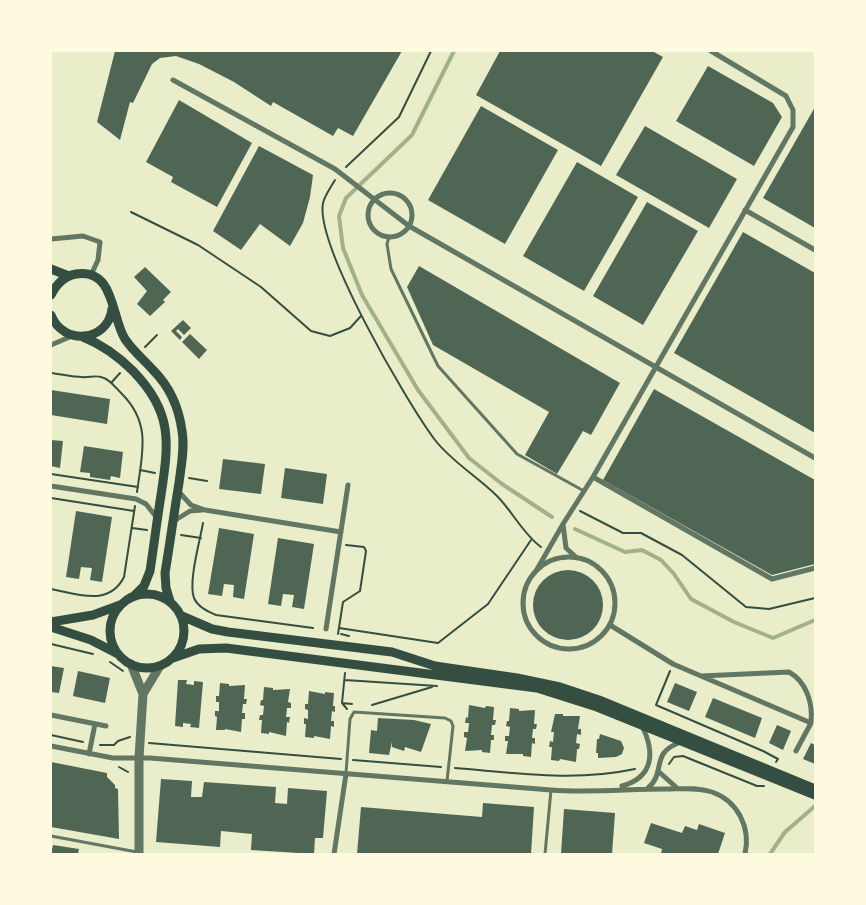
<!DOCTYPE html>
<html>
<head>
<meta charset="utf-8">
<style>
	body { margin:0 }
	#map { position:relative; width:866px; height:905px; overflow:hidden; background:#e9edc9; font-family:Karla,sans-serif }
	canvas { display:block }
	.frame { position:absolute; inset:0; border:52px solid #fefae0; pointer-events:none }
</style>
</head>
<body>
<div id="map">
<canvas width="866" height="905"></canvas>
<div class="frame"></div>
</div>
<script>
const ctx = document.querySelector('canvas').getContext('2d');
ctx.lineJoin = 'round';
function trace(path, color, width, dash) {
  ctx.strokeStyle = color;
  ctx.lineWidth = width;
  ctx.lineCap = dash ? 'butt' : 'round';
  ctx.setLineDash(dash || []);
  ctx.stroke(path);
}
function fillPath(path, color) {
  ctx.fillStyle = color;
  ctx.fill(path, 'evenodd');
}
trace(new Path2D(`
	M454 51 412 135 346 198 339 216 343 248 362 295 418 390 469 458 502 484 552 517
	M575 529 625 552 642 550 661 560 674 574 691 599 734 622 773 638 815 620
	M770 854 785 832 815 806`), '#a3b18a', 4);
fillPath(new Path2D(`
	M115 51H402L353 136 338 128 333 136 273 102 271 106 234 82 199 64 176 56 160 58 152 64 133 103 130 102 120 140 97 122Z
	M500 51H652L663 57 601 166 476 95Z
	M708 66 773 103 782 117 754 166 676 121Z
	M179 100 252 143 217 207 171 182 173 177 146 162Z
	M481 106 558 150 505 244 428 200Z
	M815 107V228L763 198Z
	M645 126 737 179 709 228 616 175Z
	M259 146 313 175 310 197 303 223 290 246 260 224 241 250 213 231Z
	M577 162 638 197 584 291 523 256Z
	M647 202 698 231 643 325 593 296Z
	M743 232 815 273V433L674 353Z
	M419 266 620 383 591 435 583 431 557 474 525 455 549 412 433 345 407 287Z
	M145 267 171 292 163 300 165 302 150 316 137 304 147 291 134 277Z
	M183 320 191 328 184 335 178 329 176 331 182 337 180 340 171 331Z
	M190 334 207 350 199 359 182 342Z
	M654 389 815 480V564L772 575 603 480Z
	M51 390 110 399 107 424 51 415Z
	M51 440 63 441 60 468 51 466Z
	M84 446 123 452 120 478 111 476 110 480 90 477V473L80 472Z
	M223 459 265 464 261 494 219 489Z
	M285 468 327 474 323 504 281 498Z
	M76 511 112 517 102 582 90 580 92 568 81 567 79 579 66 577Z
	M219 528 254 534 244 599 233 597 234 585 224 584 222 596 208 594Z
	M278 538 314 544 304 609 292 607 294 595 283 594 281 606 268 604Z
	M533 605a35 35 0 1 1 70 0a35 35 0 1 1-70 0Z
	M51 666 64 668 59 693 51 692Z
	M78 671 110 678 105 703 73 696Z
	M178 680H187L186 684 194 685V681L203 682 199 728 190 727 191 724 183 723V727L175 726Z
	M220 683 229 684V686L245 685 244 699H247L246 704H243L242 713H245V719H242L241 732 225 729V730H216L217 717 215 716V711H219V702H216V696H219Z
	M675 683 697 692 689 711 667 702Z
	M264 687 273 688V690L290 689 288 702 291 703V708H287L286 717H290L289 723 287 722 286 736 269 732V734L261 733 262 720H259L260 715H263L264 706 260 705 261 700H263Z
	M309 691 325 694V692L334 693 333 706H335V712L332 711 331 721H334V727L331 726 330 739 314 736V738L305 737 306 724H304V718L308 719V710L305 709V704H308Z
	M713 698 762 718 755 738 705 717Z
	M469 705 485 708 486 706 494 707 493 720H496L495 725H492L491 735H494V740H491L490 753 482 752V750L465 751 467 738 464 737V732H468L469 723H465L466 717 468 718Z
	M510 708 519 709V711L535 710 534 724H537L536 729H533L532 738H535V744L532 743 531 757 523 756V754H506L508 741H505V736H509L510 727 506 726 507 721H509Z
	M555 714H563V716H580L578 729H581V735L577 734 576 743 580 744 579 749H577L576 762 560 759 559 761 551 760 552 747H549L550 741 553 742 554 732H551Z
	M378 718 414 720 431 724 421 752 405 747 404 751 392 747V742L389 755 369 753 371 730 377 731Z
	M777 725 791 731 783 750 769 743Z
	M600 734 621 741 624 748 622 754 616 757 598 758V753H596L597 739H599Z
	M811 743 815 745V764L803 759Z
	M51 762 107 773V777L115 785V788L118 789 119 839 51 827Z
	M161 779 192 781 191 797H202L204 782 276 787 275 803 287 804 288 788 327 791 323 838H315L314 854 251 850 252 834 221 831 220 847 156 842Z
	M483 803 534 807 531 854H357L361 807 482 817Z
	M564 809 615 813 612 854H561Z
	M651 823 682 833 685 826 697 830 699 824 725 833 718 854H661L662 849 644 843Z
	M53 845 79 849 78 854H51Z`), '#4f6655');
trace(new Path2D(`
	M346 167 399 117 431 51
	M335 180C331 187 325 195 323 203 315 245 407 403 435 440 452 462 477 476 497 496 513 512 523 534 541 547
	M131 212 198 245 261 287 311 331 330 336 350 328 361 316
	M145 347 157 335
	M51 373C61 374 72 377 82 377 88 378 95 375 101 377 110 379 116 388 122 394 152 424 142 454 137 492
	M111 383 120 373
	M140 470 155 473
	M51 474 138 487
	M189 478 207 481
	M51 498 134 511
	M580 511 623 533H641L682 555 746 607 769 609 815 598
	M203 523C200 541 188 582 194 598 198 607 207 611 216 615L313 628
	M132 528 147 530
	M181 535 201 538
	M51 589C77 594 109 607 124 577L135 506
	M339 628 438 643 488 604 531 540
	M338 634 343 602 360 591 366 551 364 547 346 545
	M341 634 349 636
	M51 644 93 654
	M110 662 123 671
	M670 671 656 705 763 751 778 759 776 762
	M345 673 342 703 347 709
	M345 680 437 686
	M342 703 352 704
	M372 705 432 687
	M51 735 83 742
	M149 743 341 759
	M100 745H114L118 741 130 737
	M353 760 441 767
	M669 764 674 757 683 756 757 786H764
	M119 767 128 772
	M455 768C517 773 574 782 635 769`), '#344e41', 2);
trace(new Path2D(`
	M389 237 387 244 391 269 438 366 517 454 584 491
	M346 773 350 719 354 712 445 718 451 721 453 726 447 781
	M51 836 137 852
	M545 854 551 790`), '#617663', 3);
trace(new Path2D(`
	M173 80 335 169 409 226 815 458
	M368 215a22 22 0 1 1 44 0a22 22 0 1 1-44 0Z
	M745 210 815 250
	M51 239 83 236 100 242 98 260 91 275
	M51 345 72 336
	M593 477 772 579 815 568
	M51 486 136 499 146 504 157 518
	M178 491 191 505 205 510 341 532
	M174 521 190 511 202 510
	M563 524 593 477 793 127V110L786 96 711 51
	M523 603a46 46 0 1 1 92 0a46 46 0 1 1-92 0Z
	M536 571 563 524 566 548 577 558
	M610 625 673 664 811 723C813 704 807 682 789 672L701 676
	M326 629 348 485
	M51 715 106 726
	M51 746 113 758H150L551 790C589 793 628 789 666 789 681 789 697 787 712 792 738 801 751 828 745 854
	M796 751 811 723
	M89 754 95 724
	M658 771 677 788
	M622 786C654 777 655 752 642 726
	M648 788C667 772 649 753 681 742
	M334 854 346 774`), '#617663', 5);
trace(new Path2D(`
	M131 664 143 694
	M139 854V758L143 694 160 666`), '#617663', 9);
trace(new Path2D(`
	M51 269 69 276
	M51 295C56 285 64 276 76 274 115 268 111 317 125 339 133 351 144 360 153 370 169 386 179 408 182 431 185 448 181 466 179 483 174 513 170 543 165 573L166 588 170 601
	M51 315C63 346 108 342 112 309
	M83 337C103 345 118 356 133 371 173 412 169 442 161 495 157 520 154 545 150 571L144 586 134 596
	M110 631a37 37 0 1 1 74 0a37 37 0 1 1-74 0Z
	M182 616 212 629 228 632 392 652 435 666 517 678 560 687 599 700 815 789
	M51 622 93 615 120 605
	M51 627 91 640 118 654
	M173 658 199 649 226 648 537 688 597 707 815 795`), '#344e41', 9);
</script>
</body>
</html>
